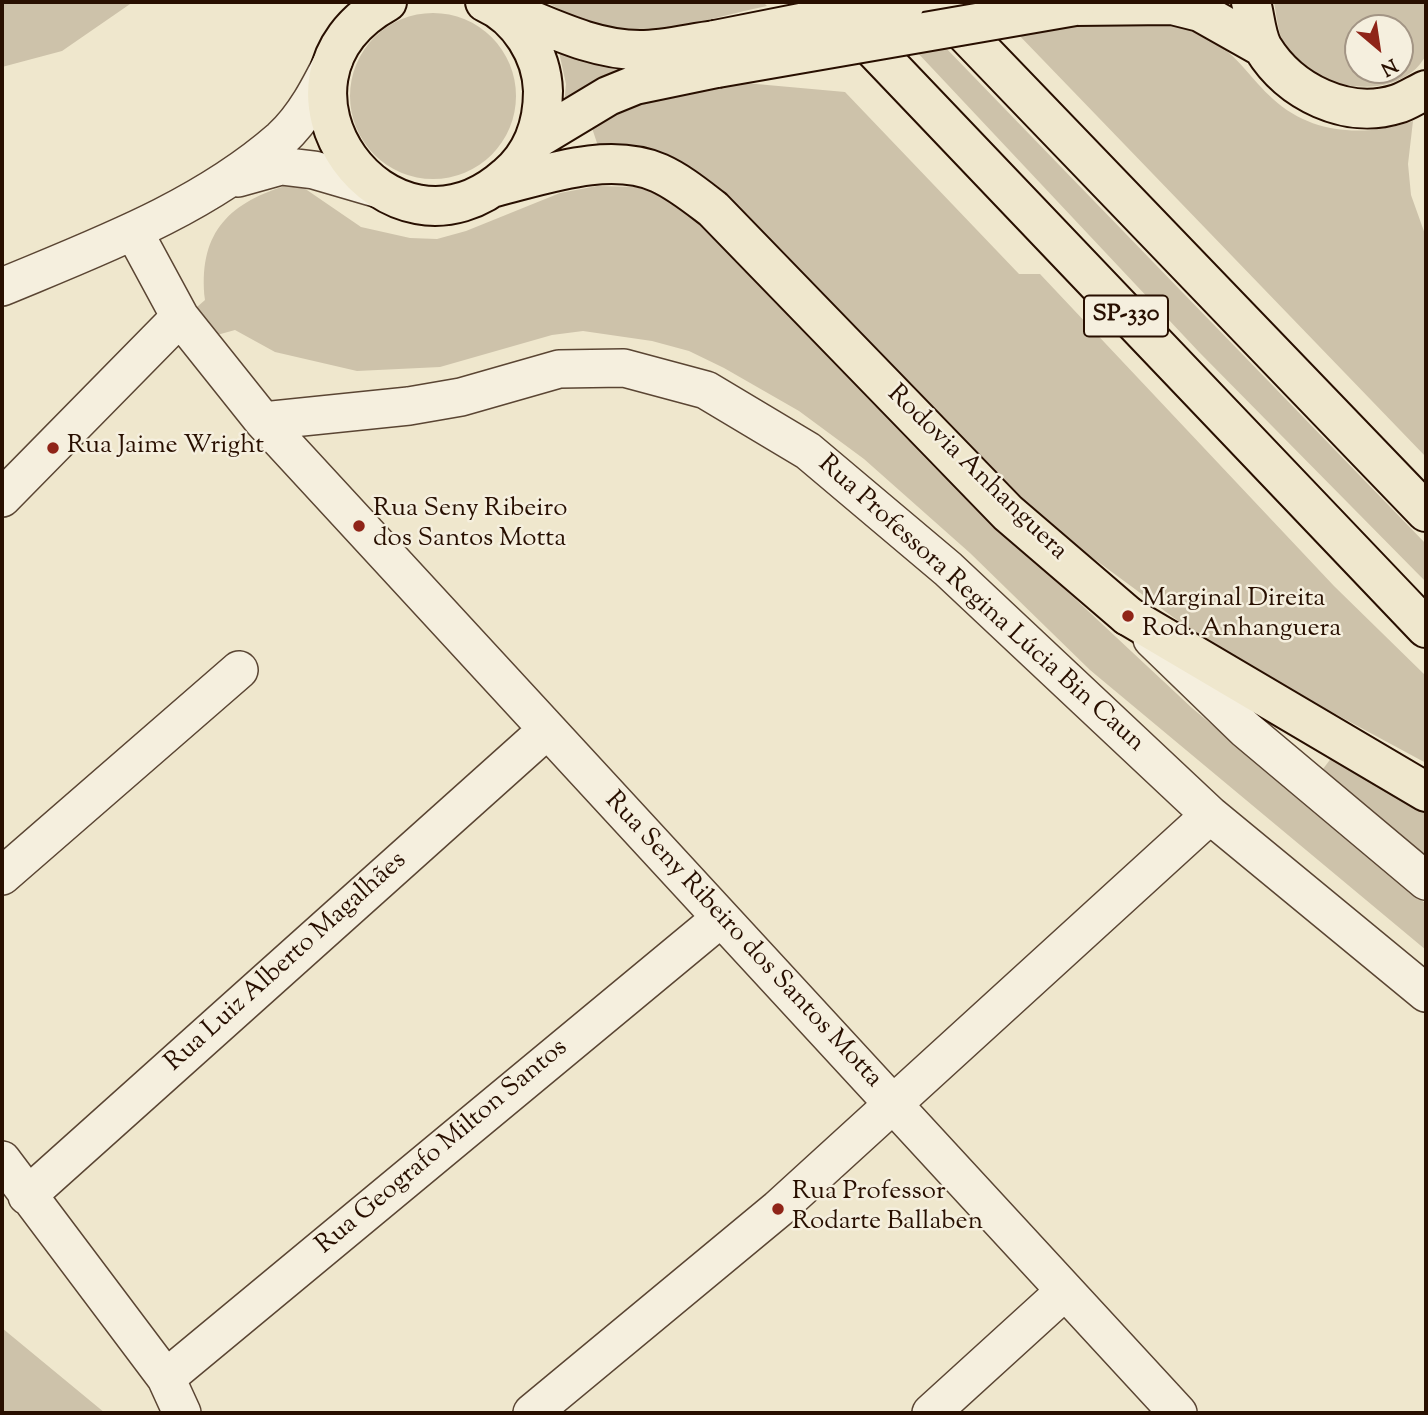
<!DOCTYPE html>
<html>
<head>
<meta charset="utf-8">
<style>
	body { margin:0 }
	#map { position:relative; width:1428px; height:1415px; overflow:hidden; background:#efe7cd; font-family:"Sorts Mill Goudy",serif }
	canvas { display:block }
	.frame { position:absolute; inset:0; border:4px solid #280f00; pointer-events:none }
	.north { position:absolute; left:1344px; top:14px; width:70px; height:70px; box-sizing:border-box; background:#f5efde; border:2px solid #a39585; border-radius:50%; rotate:151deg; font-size:19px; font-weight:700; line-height:28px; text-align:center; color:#280f00 }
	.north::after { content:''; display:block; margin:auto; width:24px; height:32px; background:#8f2418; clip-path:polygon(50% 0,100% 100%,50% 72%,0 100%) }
</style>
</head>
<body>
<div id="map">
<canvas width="1428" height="1415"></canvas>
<div class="frame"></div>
<div class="north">N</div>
</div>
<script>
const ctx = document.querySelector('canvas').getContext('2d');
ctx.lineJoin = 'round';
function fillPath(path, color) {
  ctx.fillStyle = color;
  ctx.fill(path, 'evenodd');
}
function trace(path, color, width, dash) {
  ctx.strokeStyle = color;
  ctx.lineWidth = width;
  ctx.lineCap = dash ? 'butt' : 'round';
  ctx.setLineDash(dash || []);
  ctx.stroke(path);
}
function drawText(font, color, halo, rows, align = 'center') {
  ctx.font = font + ' "Sorts Mill Goudy",serif';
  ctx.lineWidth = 5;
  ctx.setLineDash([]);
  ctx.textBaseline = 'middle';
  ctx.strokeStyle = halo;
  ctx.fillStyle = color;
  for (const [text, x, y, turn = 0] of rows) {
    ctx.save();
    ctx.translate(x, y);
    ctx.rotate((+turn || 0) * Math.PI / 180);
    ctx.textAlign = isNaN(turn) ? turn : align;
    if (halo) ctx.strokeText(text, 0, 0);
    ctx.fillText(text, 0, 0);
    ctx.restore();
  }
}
fillPath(new Path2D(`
	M2 2H133L62 51 2 67Z
	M546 2H763L767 6C721 15 669 34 622 31 596 30 569 14 546 2Z
	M1274 2H1426V56C1422 61 1418 68 1412 72 1372 103 1297 83 1280 34 1277 24 1276 12 1274 2ZM1358 28H1400V70H1358Z
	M350 96a83 83 0 1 1 166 0a83 83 0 1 1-166 0Z
	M1136 16C1162 22 1188 26 1212 40 1237 55 1252 80 1273 99 1312 135 1366 137 1413 121L1408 164 1411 195 1426 237V457L1015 31Z
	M557 43 645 64 564 105 566 84Z
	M943 45 1426 544V582L1199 352 915 50Z
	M723 81 845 92 1019 274H1040L1334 586 1426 676V763L1326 709 1181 623 1021 505 716 186 692 170 598 146 592 128C634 102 675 92 723 81Z
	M285 186 304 188 361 227 410 238 437 239 466 231 560 193 597 186 635 187 666 196 698 223 935 468 1192 708 1426 904V950L1090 670 970 553 864 459 799 411 724 368 689 351 652 341 583 331 552 335 440 367 357 371 275 352 235 330 141 356 205 300C198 236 226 204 285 186Z
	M1332 757 1426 809V862L1320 773Z
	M2 1328 105 1413H2Z`), '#cdc2aa');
const minor = new Path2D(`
	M238 178 281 166 314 170 379 189
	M134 232 180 317 263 421 1178 1413
	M2 287C98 247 201 209 281 139 305 117 320 87 334 59
	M263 421 409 406 461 397 559 369 624 368 706 390 808 451 948 569 1210 815 1426 993
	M2 498 180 317
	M1152 639 1245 729 1426 881
	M2 876 239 670
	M2 1160 166 1378 182 1413
	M27 1196 547 730
	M166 1378 721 918
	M532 1413 778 1209 1210 815
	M931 1413 1065 1291`);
const major = new Path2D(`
	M387 2C243 82 389 281 507 176 532 155 543 124 543 91 542 55 519 17 485 2
	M1251 2C1255 16 1256 36 1263 48 1290 92 1347 120 1397 104 1407 101 1417 94 1426 90
	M1075 6 1172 5 1200 12 1262 47
	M501 8C546 25 591 50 640 50 665 50 691 43 715 40
	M535 140 608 96 635 85 717 68
	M495 187C544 175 609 151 659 173 679 182 696 196 713 209L1008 513 1128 616`);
const highway = new Path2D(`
	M935 2 1426 512
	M847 21 1426 628
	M1128 616 1426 792`);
trace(minor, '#5a4533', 40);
trace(major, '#280f00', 42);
trace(highway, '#280f00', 42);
trace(minor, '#f5efde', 37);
trace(major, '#efe7cd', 38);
trace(highway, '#efe7cd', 38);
const majorBridge = new Path2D(`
	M715 40 906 2
	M717 68 1075 6`);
trace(majorBridge, '#280f00', 42, []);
trace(majorBridge, '#efe7cd', 38);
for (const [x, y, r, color] of [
	[53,448,7,"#8f2418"],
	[359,526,7,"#8f2418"],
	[1128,616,7,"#8f2418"],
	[778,1209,7,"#8f2418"]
]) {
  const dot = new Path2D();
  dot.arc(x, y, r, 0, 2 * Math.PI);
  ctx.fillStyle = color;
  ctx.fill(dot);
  trace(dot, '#f5efde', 2.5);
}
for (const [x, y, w] of [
	[1126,316,84]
]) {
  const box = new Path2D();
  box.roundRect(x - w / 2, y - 20.5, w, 41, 5);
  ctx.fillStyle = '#f5efde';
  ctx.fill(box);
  trace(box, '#280f00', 2);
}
drawText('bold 24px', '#280f00', null, [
	["SP-330",1126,316]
]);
drawText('26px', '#280f00', '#f5efde', [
	["Rua Jaime Wright",67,448],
	["Rua Seny Ribeiro",373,511],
	["dos Santos Motta",373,541],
	["Marginal Direita",1142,601],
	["Rod. Anhanguera",1142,631],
	["Rua Professor",792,1194],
	["Rodarte Ballaben",792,1224]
], 'left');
drawText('26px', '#280f00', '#f5efde', [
	["Rodovia Anhanguera",976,474,44],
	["Rua Professora Regina Lúcia Bin Caun",980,605,42],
	["Rua Seny Ribeiro dos Santos Motta",742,941,47],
	["Rua Luiz Alberto Magalhães",287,963,-42],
	["Rua Geografo Milton Santos",443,1148,-40]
]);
</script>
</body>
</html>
